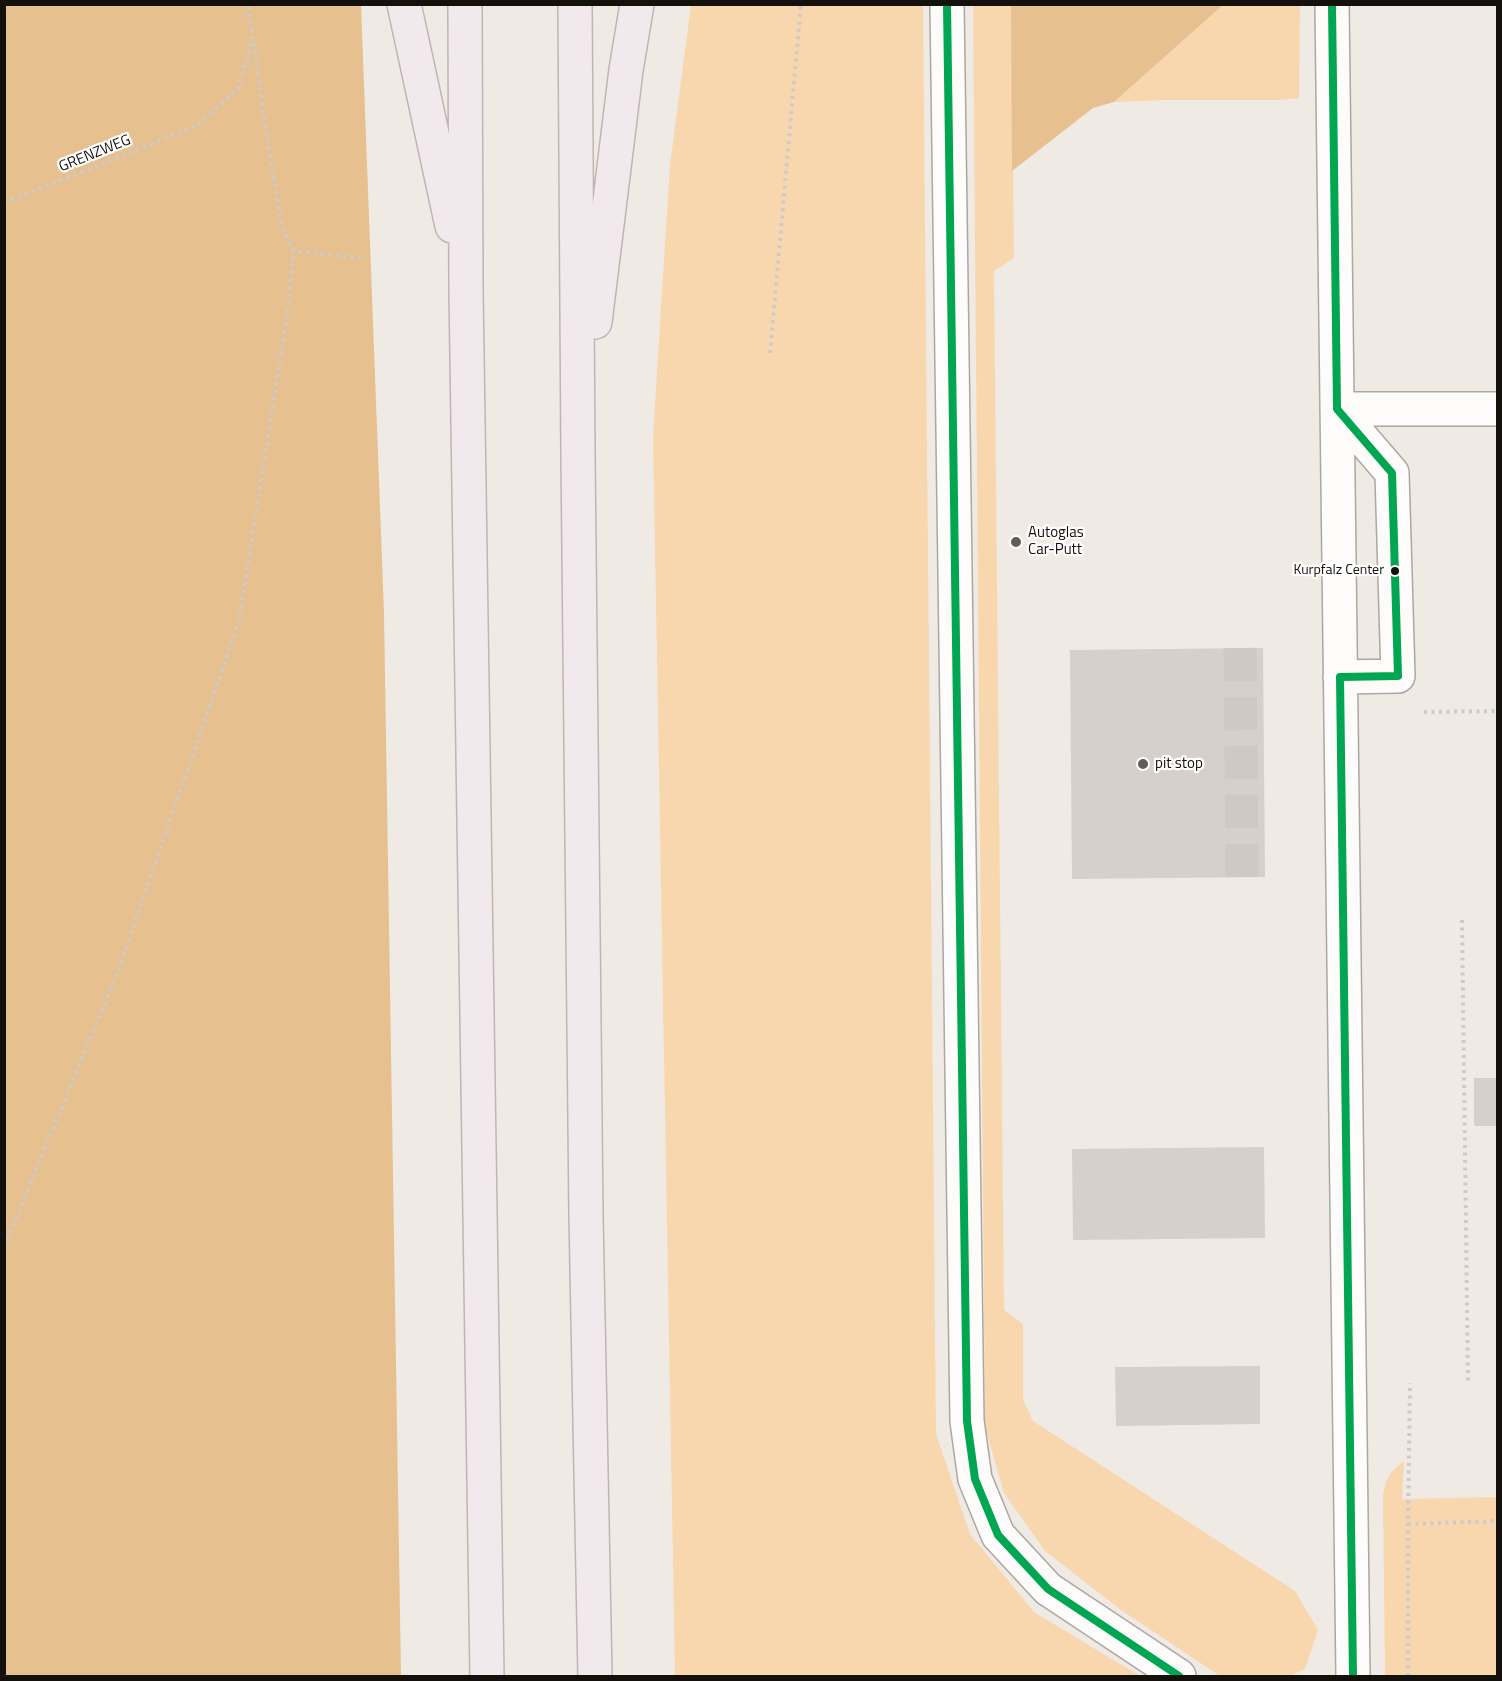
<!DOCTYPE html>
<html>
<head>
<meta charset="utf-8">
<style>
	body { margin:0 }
	#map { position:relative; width:1502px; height:1681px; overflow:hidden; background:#efeae4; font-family:"Titillium Web",sans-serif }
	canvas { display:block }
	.frame { position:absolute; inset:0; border:6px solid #14110d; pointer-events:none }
</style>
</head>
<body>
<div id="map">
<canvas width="1502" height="1681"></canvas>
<div class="frame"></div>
</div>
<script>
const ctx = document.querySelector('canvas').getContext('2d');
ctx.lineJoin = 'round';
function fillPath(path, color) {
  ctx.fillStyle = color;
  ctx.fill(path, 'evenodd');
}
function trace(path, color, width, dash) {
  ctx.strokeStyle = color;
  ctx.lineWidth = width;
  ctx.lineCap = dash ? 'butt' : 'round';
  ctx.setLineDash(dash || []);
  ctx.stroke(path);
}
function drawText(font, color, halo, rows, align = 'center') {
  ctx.font = font + ' "Titillium Web",sans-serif';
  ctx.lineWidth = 4.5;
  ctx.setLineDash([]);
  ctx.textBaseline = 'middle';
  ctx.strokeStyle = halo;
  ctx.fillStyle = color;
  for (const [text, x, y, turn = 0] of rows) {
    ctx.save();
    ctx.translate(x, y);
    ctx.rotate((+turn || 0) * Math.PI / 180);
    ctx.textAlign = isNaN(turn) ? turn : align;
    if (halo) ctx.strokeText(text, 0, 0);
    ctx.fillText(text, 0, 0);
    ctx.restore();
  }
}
fillPath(new Path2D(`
	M691 5H923L936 1434 970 1534 1034 1612 1140 1676H675L653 435 670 165Z
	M973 5H1011L1014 258 994 271 1004 1310 1023 1324V1400L1033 1421 1295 1591 1318 1630 1305 1669 1290 1676H1220L1121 1610 1045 1551 1004 1493 985 1427Z
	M1223 5H1300L1299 98 1280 100H1168L1114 102Z
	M1404 1461 1402 1499 1497 1497V1676H1385L1383 1495C1387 1476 1389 1473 1404 1461Z`), '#f8d7af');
fillPath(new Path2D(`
	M5 4 361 5 384 613 401 1676H5Z
	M1011 5V4L1223 5 1114 102 1093 108 1012 171Z`), '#e6c18f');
fillPath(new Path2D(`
	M1263 648 1265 877 1072 879 1070 650Z
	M1474 1078H1498V1126H1474Z
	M1264 1147 1265 1238 1073 1240 1072 1149Z
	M1260 1366V1424L1116 1426 1115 1367Z`), '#d5d0cc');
trace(new Path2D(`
	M1240 648 1242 877`), '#cec9c4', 33, [33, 16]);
const minor = new Path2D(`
	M947 4 967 1421 975 1479 998 1535 1048 1589 1179 1676
	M1332 4 1353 1676
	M1337 409 1392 473 1398 676 1340 677
	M1337 409H1498`);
const highway = new Path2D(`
	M404 4 452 226
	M465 4 466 290 487 1676
	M575 4 578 455 586 1216 595 1676
	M595 322 626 70 637 4`);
trace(minor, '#aba7a2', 36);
trace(highway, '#c0b4b5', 36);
trace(new Path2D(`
	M254 43 266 131 283 230 294 251 363 258
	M4 203 194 127 238 89 253 39 248 4
	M770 353 801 4
	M1424 712 1498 711
	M1462 920 1468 1382
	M4 1247 117 974 239 621 287 316 294 251
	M1408 1524 1498 1521
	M1408 1676V1524L1410 1383`), '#cccbc9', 4, [3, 4.5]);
trace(minor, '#fdfcfb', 33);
trace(highway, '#f2e9ec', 33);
trace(new Path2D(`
	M947 4 967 1421 975 1479 998 1535 1048 1589 1179 1676
	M1332 4 1337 409 1392 473 1398 676 1340 677 1353 1676`), '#00a651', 8);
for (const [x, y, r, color] of [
	[1016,542,6,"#615d58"],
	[1395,571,5,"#14110d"],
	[1143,764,6,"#615d58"]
]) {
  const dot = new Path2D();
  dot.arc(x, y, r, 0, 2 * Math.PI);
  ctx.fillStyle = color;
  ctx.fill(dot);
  trace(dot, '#fff', 2);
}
drawText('14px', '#14110d', '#fff', [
	["Kurpfalz Center",1384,571]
], 'right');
drawText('15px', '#14110d', '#fff', [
	["GRENZWEG",95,154,-22]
]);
drawText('15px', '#14110d', '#fff', [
	["Autoglas",1028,533],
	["Car-Putt",1028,550],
	["pit stop",1155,764]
], 'left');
</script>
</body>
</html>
